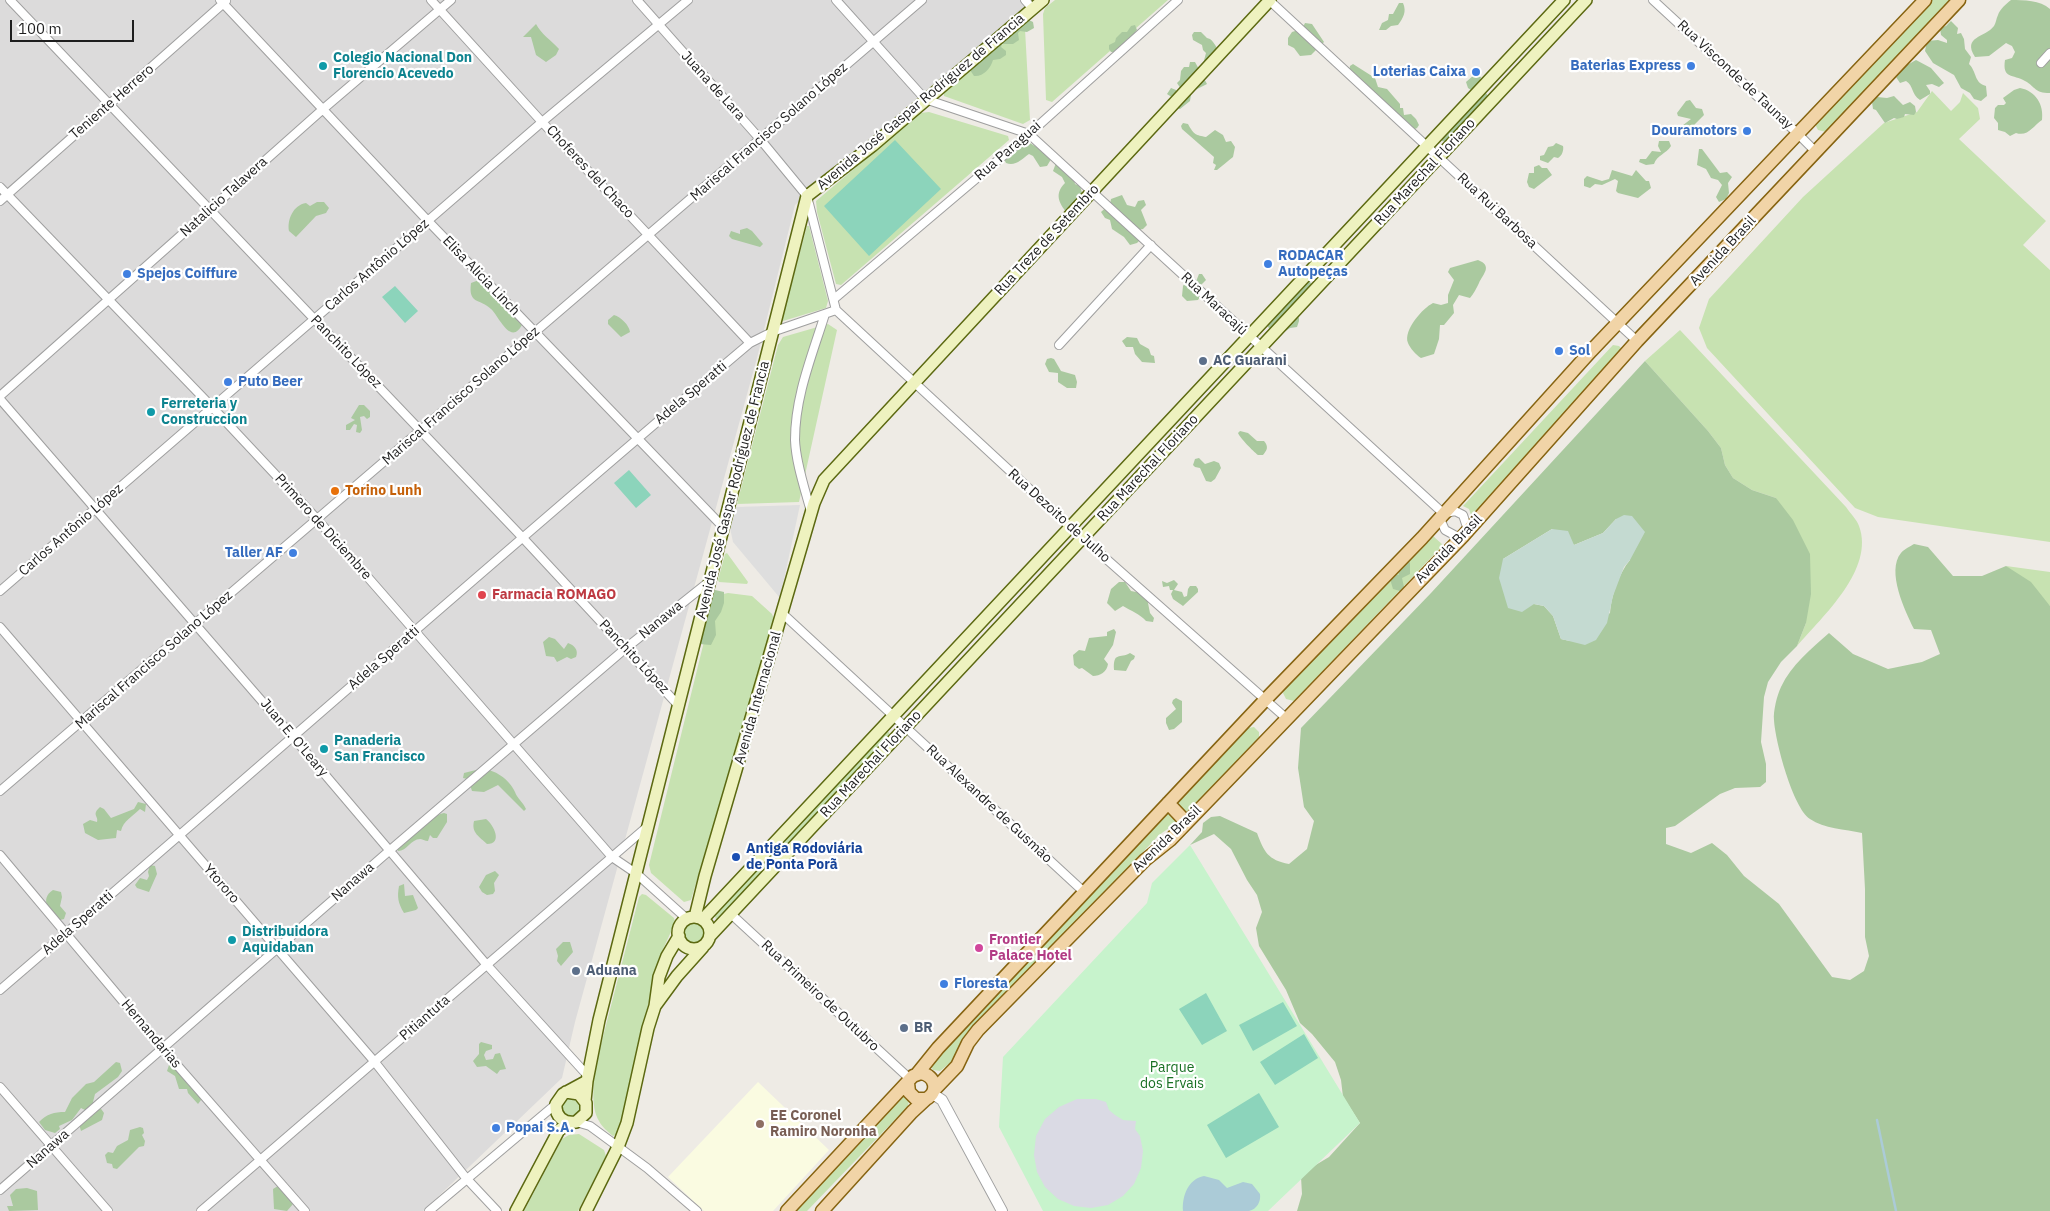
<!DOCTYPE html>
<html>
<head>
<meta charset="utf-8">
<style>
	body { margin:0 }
	#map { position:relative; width:2050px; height:1211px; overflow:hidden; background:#eeebe5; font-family:"IBM Plex Sans",sans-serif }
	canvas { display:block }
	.scale { position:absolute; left:10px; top:20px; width:124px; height:22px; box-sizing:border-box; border:2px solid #1e1e1e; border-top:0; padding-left:6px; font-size:15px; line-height:18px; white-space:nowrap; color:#1e1e1e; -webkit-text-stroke:4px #fff; paint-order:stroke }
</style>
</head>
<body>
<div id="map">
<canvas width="2050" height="1211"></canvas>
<div class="scale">100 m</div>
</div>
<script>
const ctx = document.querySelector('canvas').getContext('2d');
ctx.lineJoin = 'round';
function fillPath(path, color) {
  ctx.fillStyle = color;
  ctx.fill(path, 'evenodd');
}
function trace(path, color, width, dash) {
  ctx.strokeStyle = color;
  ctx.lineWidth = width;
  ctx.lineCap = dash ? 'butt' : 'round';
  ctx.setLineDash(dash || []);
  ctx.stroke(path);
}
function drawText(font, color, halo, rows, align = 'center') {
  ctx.font = font + ' "IBM Plex Sans",sans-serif';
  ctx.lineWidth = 4.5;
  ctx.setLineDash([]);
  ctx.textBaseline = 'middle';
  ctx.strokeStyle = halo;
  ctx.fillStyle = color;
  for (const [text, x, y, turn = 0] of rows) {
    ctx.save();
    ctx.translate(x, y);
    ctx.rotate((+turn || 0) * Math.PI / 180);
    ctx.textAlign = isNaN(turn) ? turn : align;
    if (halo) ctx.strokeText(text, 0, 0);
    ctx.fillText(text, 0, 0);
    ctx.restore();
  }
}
fillPath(new Path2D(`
	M0 0H1036L795 205 757 358 575 1022 562 1078 423 1211H0Z`), '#dcdbdb');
fillPath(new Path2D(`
	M758 1082 829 1150 773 1211H704L668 1177Z`), '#fafbe1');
fillPath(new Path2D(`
	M1055 0H1168L1052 102 1046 100 1043 14 1045 8Z
	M1930 0H1950L1826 132 1818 130 1815 124Z
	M1022 28 1025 29 1030 120 1023 124 944 96V93Z
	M1932 91 1951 111 1960 102 1963 93 1978 108 1980 119 1959 139 2046 221 2023 245 2050 270V542L1878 517 1855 508 1707 348 1699 328 1709 299 1803 197 1884 123 1917 112Z
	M929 112 1008 136 1009 140 841 285 836 284 817 212 816 201 920 113Z
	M807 226H809L828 301 826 308 783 321 782 319Z
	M828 324 837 330 799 502 737 504 778 345 783 337Z
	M1680 330 1846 507C1850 513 1857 520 1859 526 1875 569 1823 616 1797 646L1806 623 1776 498 1752 490 1733 478 1725 465 1721 448 1708 431 1645 361Z
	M1613 345 1619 346 1623 350 1472 518 1469 509 1463 506Z
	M1433 536 1443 545 1294 701 1286 699 1283 693 1284 689Z
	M727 553 748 582 747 584 719 582 718 580 725 554Z
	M2006 566 2050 572V606L2046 603Z
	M728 593 752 596 772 614 774 619 691 900 684 902 651 873 649 865 714 601 719 595Z
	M1254 727 1259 732V737L1188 813 1185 814 1177 806 1178 802 1248 728Z
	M886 732H889L890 736 719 920H716L715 916Z
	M1169 811 1176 820 1175 824 1159 835 961 1045 951 1062 940 1071 933 1070 931 1066 932 1058Z
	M642 894 646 895 674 918 675 923 659 958 619 1131 616 1135 613 1136C608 1132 602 1127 599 1121 590 1106 594 1081 596 1064L639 897Z
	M683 934a11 11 0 1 1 22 0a11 11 0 1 1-22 0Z
	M902 1091 909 1100 908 1106 807 1211H788Z
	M561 1107a10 10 0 1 1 20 0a10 10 0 1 1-20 0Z
	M579 1134 604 1150 606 1156 578 1211H524L562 1139 569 1135Z`), '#c7e2b1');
fillPath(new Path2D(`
	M2011 0C2024 0 2040 0 2050 9V93C2034 93 2036 87 2025 81 2013 74 2002 79 2005 60L2012 58 2015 52 2012 46 2006 43 1989 56 1975 57C1962 36 1985 38 1994 26 1996 23 1996 19 1998 15 2000 9 2006 4 2011 0Z
	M1399 3H1403C1407 12 1403 18 1398 25L1391 26 1386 30H1379L1382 23 1388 20 1389 14H1393Z
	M1023 17 1033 22 1034 28 1027 32 1020 31 1018 33 1019 40 1013 44H1002L1001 47 1006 51V55L1000 59 993 60C991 68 983 77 974 76L968 67Z
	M1951 21 1958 28 1957 34 1961 33 1964 39 1965 49 1971 57 1969 64C1977 72 1974 83 1986 86L1987 96 1981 101 1974 99 1970 93 1961 88 1954 75 1933 63 1925 51 1927 41 1938 40 1947 43V40L1941 35 1940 28 1946 26Z
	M1305 23 1312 24 1324 42 1311 55 1300 56 1294 48 1288 45V38L1292 32 1302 29Z
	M536 24C541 34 551 40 559 49L556 55 546 62 536 55 531 37H523Z
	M1135 25 1137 30 1133 35 1134 44C1129 49 1118 53 1111 52L1109 49V45L1115 42 1116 38 1122 32H1127L1131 26Z
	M1194 32H1201L1207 38 1210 39C1220 47 1223 65 1210 71L1203 64 1206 53 1203 50 1202 45 1193 40 1192 35Z
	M1916 60 1931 68 1944 83 1939 87 1932 84 1926 85 1930 91V94L1920 100C1911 94 1914 86 1906 81L1900 83 1896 77 1898 70Z
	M1190 62H1195L1207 84 1195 90 1192 89 1190 101 1180 109 1174 107 1173 98 1167 94 1171 88 1176 90 1177 93 1181 89 1177 83 1180 80 1181 71 1184 67H1189Z
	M1353 64 1375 78 1378 87 1387 89 1400 104V108H1403L1404 115 1411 114 1416 119 1419 125 1417 128 1411 131 1349 73 1350 66Z
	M1474 75 1481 77C1477 90 1484 87 1489 98L1446 142 1442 141 1441 138 1457 105 1461 104 1474 92 1468 88 1466 82Z
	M2020 88C2036 91 2044 105 2042 120 2033 126 2028 137 2016 133L2010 136 2005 132 1998 130V123L1994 118 1995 108 1998 105H2004L2006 103 2003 98 2014 90Z
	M1894 96 1903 105 1910 102 1915 106 1916 112 1914 115 1905 114 1904 117 1897 119 1894 118 1885 123 1876 110 1873 109 1872 102 1877 97 1887 98Z
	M1690 100 1696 108 1702 109 1704 115 1692 127 1686 128 1680 131 1678 129 1691 119 1678 116 1677 113 1686 101Z
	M1183 123 1188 124C1194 135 1196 135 1206 137L1215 130 1223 135 1226 142 1231 141 1235 147 1233 157C1228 161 1223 165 1217 170H1214L1216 165 1213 163 1214 157 1182 129 1181 126Z
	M1025 140 1038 148 1047 146 1051 149 1053 156 1047 166 1040 167 1033 156 1029 154C1022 159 1015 167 1006 163L1004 159Z
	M1659 141H1669L1671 146C1666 154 1657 155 1654 164L1646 165 1639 162 1640 159H1646L1652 151 1661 152 1658 146Z
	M1556 143 1563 146C1564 150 1562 156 1558 158L1554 157 1548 163 1540 160V156L1544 155 1548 147 1553 146Z
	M1699 149H1702L1720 173 1727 172 1732 177 1728 183 1729 193 1726 199 1719 202 1716 197 1722 185 1718 180 1711 178 1706 169 1697 165Z
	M1056 163 1074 179 1075 184 1080 186 1083 196 1067 213C1059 203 1054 194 1065 183L1062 177 1053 171Z
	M1539 165 1542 168H1547L1552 175 1534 189 1529 187 1527 182 1529 173H1534V167Z
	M1612 170 1632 176 1636 170 1646 181H1649L1651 188 1638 198 1618 193 1616 191 1618 181 1615 179 1602 185 1595 184 1590 188 1584 186V179L1587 176 1602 181 1609 179Z
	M1122 195 1127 205 1135 207 1138 201 1144 200 1146 205 1141 210 1147 225 1143 229 1138 230 1141 239 1137 243 1130 245 1124 237 1112 229 1110 220 1105 218 1101 212 1110 204 1111 199Z
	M317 202H324L329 208 326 213 316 216 296 237 289 231C287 220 293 205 306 203L310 206Z
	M747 228 752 231 763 244 760 247 732 239 729 236 731 231 740 234V230Z
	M1478 260C1493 266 1483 274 1479 283 1476 289 1474 293 1470 298L1459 295 1453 305 1454 313 1444 325H1440L1439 339 1434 354 1421 358C1416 355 1410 348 1408 343 1403 330 1423 308 1433 303L1441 305 1448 303V295L1454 280 1448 272 1450 268Z
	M1199 274H1202L1206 280 1199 287 1200 297 1198 300 1187 301 1182 296 1183 286 1185 283 1195 284Z
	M479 280 489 286 523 323C511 348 499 316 491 309 480 298 468 305 471 283Z
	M1309 280 1314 289 1297 307 1292 305 1290 307 1299 318V321L1297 327 1290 328 1278 336 1274 335 1266 324 1279 305 1289 304V297Z
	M614 315C621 317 629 325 630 332L621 337 608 324V320Z
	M1127 337 1137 338 1140 344 1149 349 1151 355 1154 356 1155 363 1142 362 1135 354 1133 347H1126L1122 341Z
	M1051 358 1054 359 1061 371 1075 375 1077 382 1076 388H1067L1058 382V373L1049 372 1045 364 1047 359Z
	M1645 361 1708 431 1721 448 1725 465 1733 478 1752 490 1776 498 1793 520 1810 554 1811 594 1806 623 1797 646 1781 662 1768 682 1764 697 1761 742 1766 764V782L1760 787 1735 788 1720 794 1675 826 1666 828V844L1691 853 1712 843 1727 855 1744 876 1779 904 1832 977 1850 980 1864 971 1869 956 1865 937V889L1862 833C1845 829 1824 829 1810 819 1793 808 1775 741 1774 720 1773 712 1777 695 1781 687 1791 665 1812 648 1829 633L1853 654 1888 669 1922 662 1940 654 1931 630 1914 629C1905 611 1886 571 1901 553 1904 549 1911 546 1914 544L1928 547 1953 576H1982L2006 566 2031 582 2050 606V1211H1297L1302 1194 1301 1177 1314 1166 1329 1157 1360 1123 1343 1097 1341 1080 1335 1062 1312 1034 1300 1023 1286 990 1259 946 1256 928 1262 912 1257 895 1247 880 1231 849 1214 834 1190 845 1202 832 1203 823 1211 817 1220 816 1257 833C1264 852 1268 860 1289 864L1307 849 1314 821 1304 807 1298 768 1301 728 1431 593ZM1616 519 1630 560C1619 573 1611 596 1610 613L1570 641 1561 639 1553 616 1544 606 1534 604 1503 559 1552 529 1574 545 1603 533Z
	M359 405H364L370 411V417L367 419 364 416 360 417 362 430 360 433 356 432 357 425 354 424 350 430H346V425L355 420 351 418Z
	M1240 431 1248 433 1257 441H1264C1269 447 1267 450 1263 455H1258C1253 451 1240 438 1238 433Z
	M1199 458 1205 464 1214 461 1219 463 1221 468 1215 479 1211 482 1206 481 1200 468 1195 467 1193 465 1195 459Z
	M1407 558 1410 563V574L1402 578 1404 587 1400 591 1393 589 1390 579 1394 574 1399 575 1398 570Z
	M1174 580 1178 584 1174 590 1182 592 1184 597 1187 596 1188 589 1190 586H1196L1198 589V592L1183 606 1173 599 1171 594 1173 590H1170L1169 586 1163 587 1162 581 1167 583Z
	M1119 582H1125L1131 591 1141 593 1147 598 1150 613 1154 618 1153 622 1146 621C1140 614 1131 611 1123 606L1115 611 1107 603 1111 589Z
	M715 590 724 592V603L721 612 715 621 716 635 711 645 699 644 708 591Z
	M1114 629 1116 632 1113 645 1104 659 1108 664C1107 672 1100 676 1093 676L1082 668 1079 669 1074 665 1073 655 1079 650 1085 651 1089 638 1107 636V632Z
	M549 637 555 639 564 649 568 643C574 645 579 650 576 657L571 659 567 657 557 662 554 657 546 656 543 642Z
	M1130 653 1135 656 1134 659 1131 661 1126 671 1114 670C1113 651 1120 659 1130 653Z
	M1176 698 1182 701V722L1174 729 1169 730 1166 723V718L1176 709 1172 703 1173 700Z
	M480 769C495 769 509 779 515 792 517 798 523 802 526 809L524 811 498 785 484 792 472 791 470 785 472 780 463 778 464 773Z
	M138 802 146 804 145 812 140 809C133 816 123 821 121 831L117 830 116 838 98 840 85 833 83 824 90 820 97 822C99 816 91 815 100 807L104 809 111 818 134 809Z
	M444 813 447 814V822L437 838H433L430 835 428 841C425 841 422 839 420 839 411 839 407 851 398 851V846L408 835 415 834V829C422 825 437 814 444 813Z
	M486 819C494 825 503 844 487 844 480 837 471 833 474 821Z
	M150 865 155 866 157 874 149 892 137 888 135 885 140 878 147 880 149 876 148 872Z
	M495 871 499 875 494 883 495 891 493 894 487 895 482 892 479 887 486 875Z
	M404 884 405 896 413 895 418 908 416 910 404 913C398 903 397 897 399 886Z
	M53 890 61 892 62 897 60 906 66 913 64 919 60 920C49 913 39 899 53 890Z
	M563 942H570L573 952 561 966 557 961 558 956 556 949Z
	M481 1042 492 1045V1049L486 1051 484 1055 486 1060 493 1059 495 1054 500 1053 506 1069 500 1070 497 1074 486 1066 477 1067 473 1061 479 1054V1044Z
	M116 1062 120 1063 122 1071 118 1077 95 1094 92 1106H99L104 1113 102 1120 81 1131 79 1124 87 1111 81 1108 72 1120 59 1126 60 1129 55 1133 45 1130 39 1122C47 1114 54 1112 65 1112L72 1098 86 1084 94 1082Z
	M170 1062 173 1063 180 1075 186 1078 188 1085C194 1087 199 1094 201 1100L198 1104 188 1093 187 1089H179L175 1076 167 1071Z
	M140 1127 143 1128 144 1133 142 1135 145 1141 144 1146 139 1147 117 1169 113 1168 112 1164 107 1163 105 1155 108 1152 113 1153 117 1146 128 1140 130 1130Z
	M278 1186 284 1191 293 1204 287 1211 274 1209 273 1189Z
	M27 1188 37 1191 38 1210 9 1211 7 1206H13L10 1195 16 1189Z`), '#aac99f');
fillPath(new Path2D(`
	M1624 515 1632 516 1645 532 1630 560 1624 567 1613 596 1607 623 1596 640 1585 645 1561 639 1553 616 1544 606 1534 604 1522 612 1508 608 1499 578 1503 559 1552 529 1568 531 1574 545 1603 533 1616 519Z`), '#c4dad1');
fillPath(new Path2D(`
	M1190 845 1360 1123 1268 1211H1043L999 1127 1003 1057 1147 903 1152 883Z`), '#c7f3cc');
fillPath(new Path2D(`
	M895 140 941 189 869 256 824 206Z
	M395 286 418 311 405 323 382 297Z
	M629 470 651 495 636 508 614 483Z
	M1206 993 1227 1031 1202 1045 1179 1009Z
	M1283 1002 1297 1026 1253 1051 1239 1025Z
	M1304 1034 1318 1058 1275 1085 1260 1062Z
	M1259 1093 1279 1127 1226 1158 1207 1125Z`), '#8cd4bb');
fillPath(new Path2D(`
	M800 505 780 598 733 542 730 528 736 507Z`), '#dedede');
fillPath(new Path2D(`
	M1077 1099H1096L1106 1102 1109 1110 1115 1115 1123 1120 1136 1121 1135 1129 1140 1136 1143 1151 1141 1168 1134 1184 1123 1196 1108 1205 1091 1208 1074 1206 1065 1202 1058 1199 1045 1187 1037 1172 1034 1155 1036 1136 1045 1119 1059 1107Z`), '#dadae4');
fillPath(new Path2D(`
	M1204 1176 1219 1180 1227 1188 1243 1182 1252 1184 1260 1194C1261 1202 1257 1209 1249 1211H1183C1182 1196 1188 1179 1204 1176Z`), '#abcbd7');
trace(new Path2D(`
	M1877 1120 1896 1211`), '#abcbd7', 2.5);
const minor = new Path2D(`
	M10 0 522 537 679 706
	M220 0 428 221 724 528
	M431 0 542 122 750 343
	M836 0 925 99 1029 134 1444 514
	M1025 0 1033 9
	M1269 0 1637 341
	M1653 0 1797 133 1816 152
	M2041 63 2050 53
	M0 187 213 408 317 519 612 857 637 874 687 919
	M0 201 226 1
	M834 299 1029 134 1178 0
	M836 310 1077 533 1286 718
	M1059 345 1151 245
	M0 396 322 110 451 0
	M0 399 293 737 486 964 588 1076
	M811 512C805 489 796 464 795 440 795 396 812 356 825 314
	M1446 513 1455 511 1463 515 1468 530
	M1443 516 1441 521 1445 530 1456 536H1463
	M0 591 542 122 688 0
	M783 614 1084 892
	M0 627 374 1061 466 1178 497 1211
	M0 791 922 0
	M0 855 163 1049 305 1211
	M731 914 910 1079
	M0 990C251 775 498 556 750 343L772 332 836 310 807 196 760 139 637 0
	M0 1087 108 1211
	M576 1122 590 1126 647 1168 697 1211
	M0 1190 389 851 626 648 710 581
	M201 1211 648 826
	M429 1211 556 1104`);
const tertiary = new Path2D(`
	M933 1094 942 1100 1002 1211`);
const secondary = new Path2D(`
	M678 933a16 16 0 1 1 32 0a16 16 0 1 1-32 0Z
	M695 917 705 876 814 503 824 480 1270 0
	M703 919 1564 0
	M710 936 1586 0
	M655 1006 677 976 703 947
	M566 1092 579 1094 586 1103V1113L576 1122C563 1124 555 1116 556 1104L563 1094 587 1081
	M585 1101 587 1081 599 1020 807 196 872 146 1043 0
	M516 1211 559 1130 571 1123
	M586 1211 618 1147 627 1123 648 1028 655 1006 659 977 667 956 679 936`);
const primary = new Path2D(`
	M1168 803 1186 822
	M917 1074 938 1048 1266 699 1422 538 1591 351 1925 0
	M934 1090 957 1066 968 1043 978 1030 1145 860 1170 840 1463 536 1637 341 1959 0
	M787 1211 913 1076 921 1073C936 1076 939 1092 926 1099H916L909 1092 908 1083
	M822 1211 912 1112 926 1099`);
trace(minor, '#9f9f9f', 10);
trace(tertiary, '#9f9f9f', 12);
trace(secondary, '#5c6911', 14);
trace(primary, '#876411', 15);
trace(minor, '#fff', 8);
trace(tertiary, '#fff', 10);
trace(secondary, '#eef2bf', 11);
trace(primary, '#f1d4a7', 12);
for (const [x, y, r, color] of [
	[323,66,5,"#0f9aa8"],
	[1691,66,5,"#3f7fe0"],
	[1476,72,5,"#3f7fe0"],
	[1747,131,5,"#3f7fe0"],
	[1268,264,5,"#3f7fe0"],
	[127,274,5,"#3f7fe0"],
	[1559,351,5,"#3f7fe0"],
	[1203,361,5,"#5c6f8a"],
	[228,382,5,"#3f7fe0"],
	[151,412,5,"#0f9aa8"],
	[335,491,5,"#e8710a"],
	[293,553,5,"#3f7fe0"],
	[482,595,5,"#e0444e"],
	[324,749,5,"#0f9aa8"],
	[736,857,5,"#1a4fb4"],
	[232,940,5,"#0f9aa8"],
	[979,948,5,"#d1479c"],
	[576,971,5,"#5c6f8a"],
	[944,984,5,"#3f7fe0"],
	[904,1028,5,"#5c6f8a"],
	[760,1124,5,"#8d6e63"],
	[496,1128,5,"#3f7fe0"]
]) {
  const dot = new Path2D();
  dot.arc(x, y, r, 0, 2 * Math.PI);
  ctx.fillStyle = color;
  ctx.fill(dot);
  trace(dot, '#fff', 2);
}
drawText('bold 14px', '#0d838f', '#fff', [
	["Colegio Nacional Don",333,58],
	["Florencio Acevedo",333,74],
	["Ferreteria y",161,404],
	["Construccion",161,420],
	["Panaderia",334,741],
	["San Francisco",334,757],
	["Distribuidora",242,932],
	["Aquidaban",242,948]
], 'left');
drawText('bold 14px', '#366cbe', '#fff', [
	["Baterias Express",1681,66,"right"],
	["Loterias Caixa",1466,72,"right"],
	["Douramotors",1737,131,"right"],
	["RODACAR",1278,256],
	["Autopeças",1278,272],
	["Spejos Coiffure",137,274],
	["Sol",1569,351],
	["Puto Beer",238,382],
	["Taller AF",283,553,"right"],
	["Floresta",954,984],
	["Popai S.A.",506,1128]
], 'left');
drawText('14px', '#1e1e1e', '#fff', [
	["Rua Visconde de Taunay",1735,75,43],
	["Juana de Lara",713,86,48],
	["Teniente Herrero",112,102,-41],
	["Avenida José Gaspar Rodríguez de Francia",921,102,-40],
	["Mariscal Francisco Solano López",769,132,-41],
	["Rua Paraguai",1008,151,-41],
	["Choferes del Chaco",590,172,47],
	["Rua Marechal Floriano",1425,172,-47],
	["Natalicio Talavera",224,197,-42],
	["Rua Rui Barbosa",1497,211,43],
	["Rua Treze de Setembro",1047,240,-47],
	["Avenida Brasil",1723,251,-47],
	["Carlos Antônio López",377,265,-41],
	["Elisa Alicia Linch",481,276,46],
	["Rua Maracajú",1214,304,43],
	["Panchito López",346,352,46],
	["Adela Speratti",691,393,-40],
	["Mariscal Francisco Solano López",461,396,-41],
	["Rua Marechal Floriano",1148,468,-47],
	["Avenida José Gaspar Rodríguez de Francia",733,490,-76],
	["Rua Dezoito de Julho",1059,516,42],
	["Primero de Diciembre",323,527,48],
	["Carlos Antônio López",71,530,-41],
	["Avenida Brasil",1449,549,-46],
	["Nanawa",661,620,-39],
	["Panchito López",634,657,47],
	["Adela Speratti",384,658,-41],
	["Mariscal Francisco Solano López",154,660,-41],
	["Avenida Internacional",758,698,-74],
	["Juan E. O'Leary",294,738,50],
	["Rua Marechal Floriano",871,764,-47],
	["Rua Alexandre de Gusmão",989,804,43],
	["Avenida Brasil",1167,839,-44],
	["Nanawa",353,882,-41],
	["Ytororo",221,884,49],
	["Adela Speratti",78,923,-41],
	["Rua Primeiro de Outubro",820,996,43],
	["Pitiantuta",425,1018,-41],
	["Hernandarias",151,1034,50],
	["Nanawa",48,1149,-41]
]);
drawText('bold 14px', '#4e5e75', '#fff', [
	["AC Guarani",1213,361],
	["Aduana",586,971],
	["BR",914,1028]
], 'left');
drawText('bold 14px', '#c56008', '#fff', [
	["Torino Lunh",345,491]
], 'left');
drawText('bold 14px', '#be3a42', '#fff', [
	["Farmacia ROMAGO",492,595]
], 'left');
drawText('bold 14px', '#164399', '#fff', [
	["Antiga Rodoviária",746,849],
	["de Ponta Porã",746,865]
], 'left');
drawText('bold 14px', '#b23c85', '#fff', [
	["Frontier",989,940],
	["Palace Hotel",989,956]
], 'left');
drawText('14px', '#187023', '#fff', [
	["Parque",1172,1068],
	["dos Ervais",1172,1084]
]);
drawText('bold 14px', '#785e54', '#fff', [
	["EE Coronel",770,1116],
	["Ramiro Noronha",770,1132]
], 'left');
</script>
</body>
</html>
